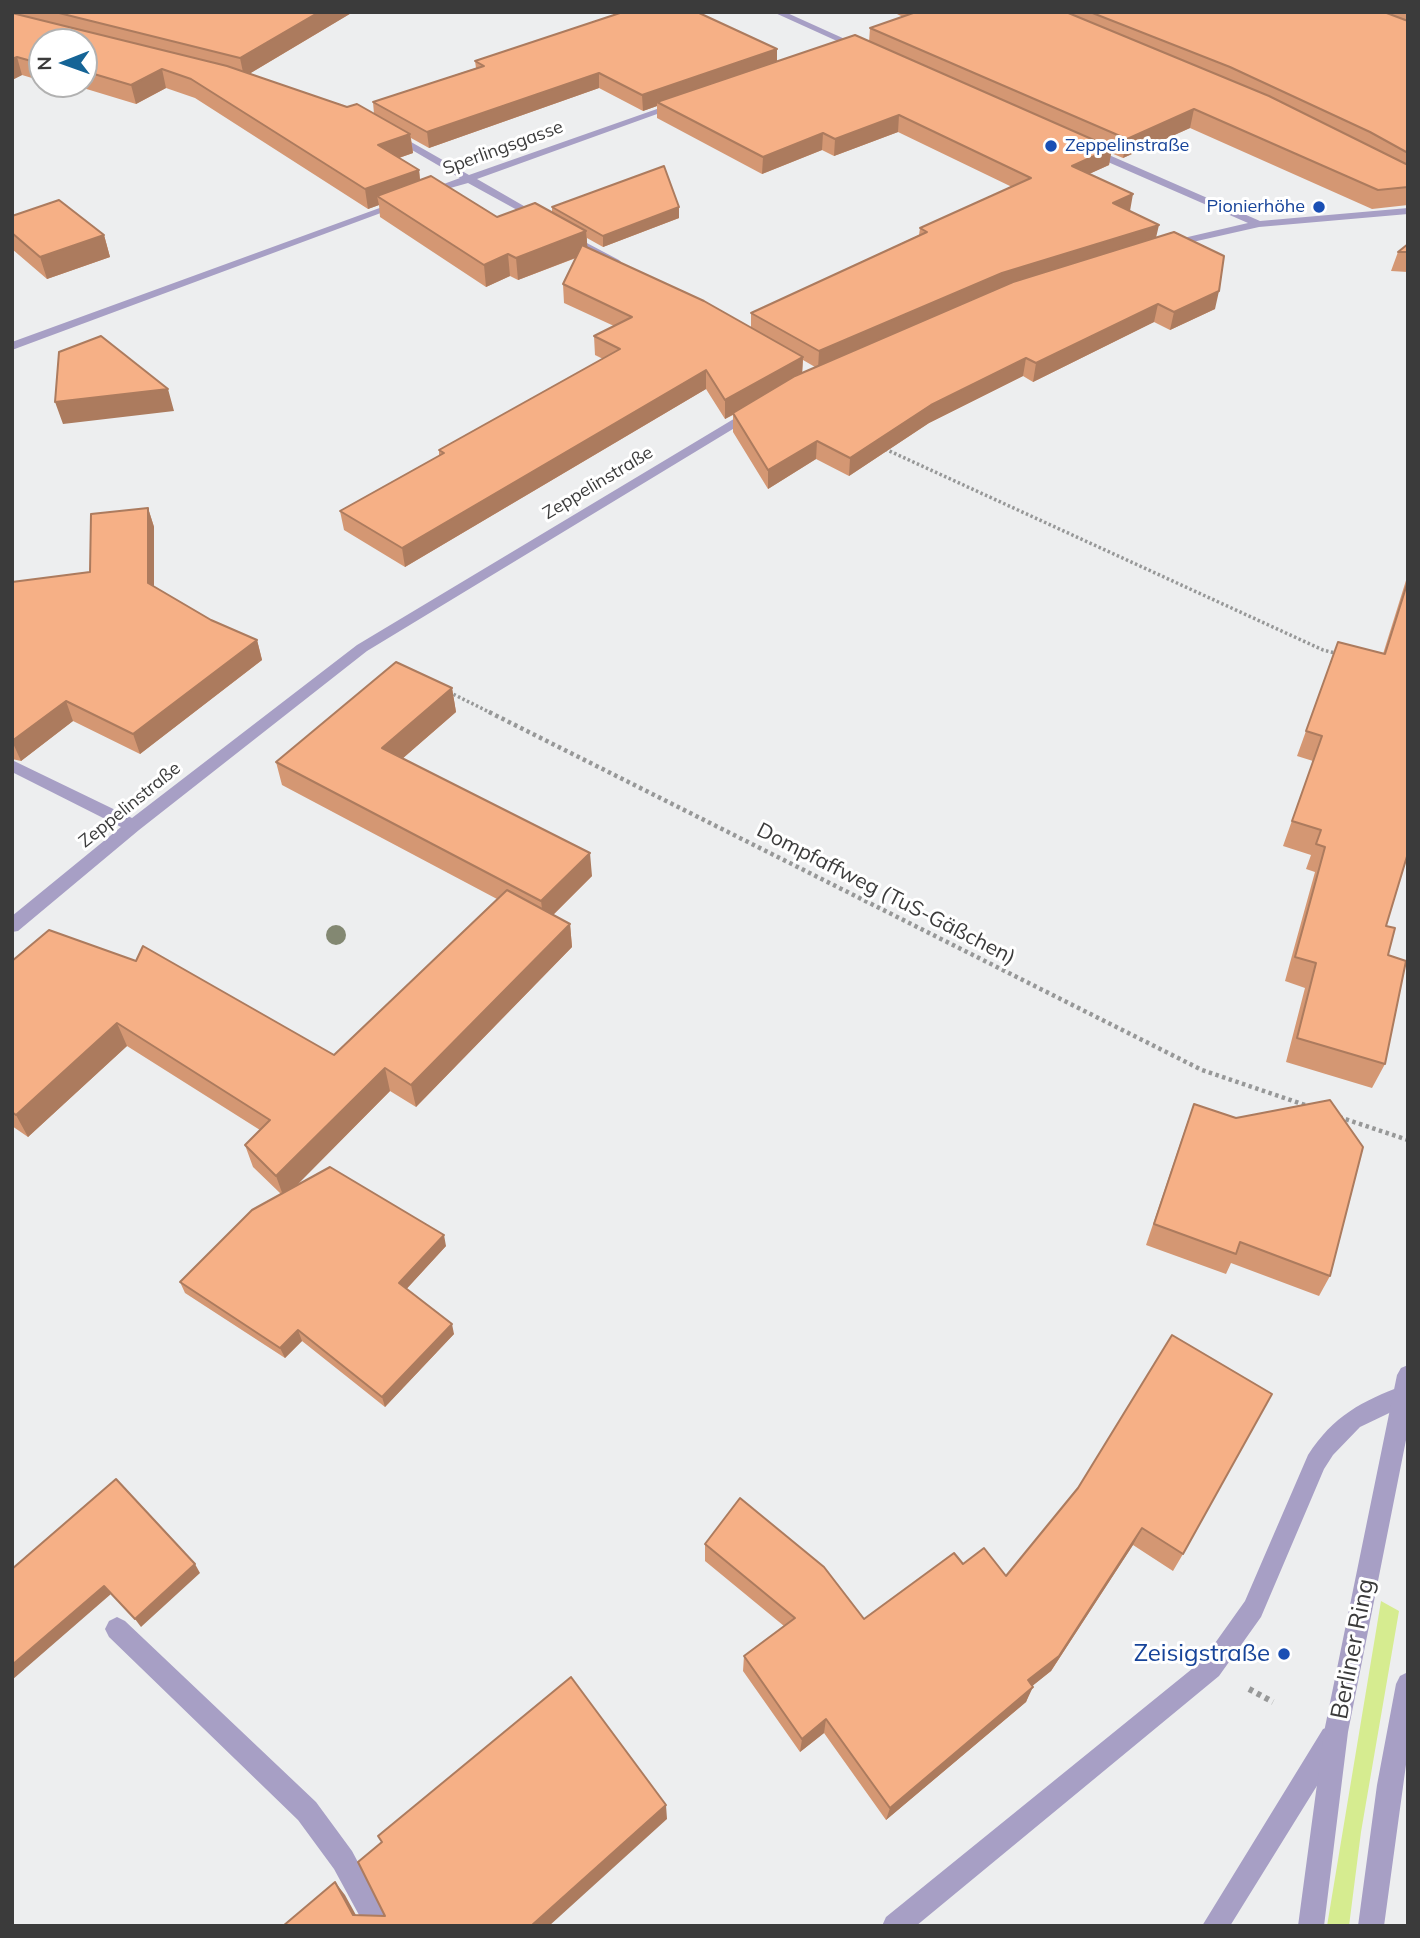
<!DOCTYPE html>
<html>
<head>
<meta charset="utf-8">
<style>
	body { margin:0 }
	#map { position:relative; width:1420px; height:1938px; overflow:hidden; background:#edeeef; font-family:Mulish,sans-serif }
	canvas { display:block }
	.frame { position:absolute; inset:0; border:14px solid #3b3b3b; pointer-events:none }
	.north { position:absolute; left:28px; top:28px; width:70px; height:70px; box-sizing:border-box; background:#fff; border:2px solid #b1b1b1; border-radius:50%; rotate:269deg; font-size:19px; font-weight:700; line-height:28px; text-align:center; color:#3b3b3b }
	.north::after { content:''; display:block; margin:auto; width:24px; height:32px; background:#156496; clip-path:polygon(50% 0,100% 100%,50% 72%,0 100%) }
</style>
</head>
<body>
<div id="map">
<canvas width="1420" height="1938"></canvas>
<div class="frame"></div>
<div class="north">N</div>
</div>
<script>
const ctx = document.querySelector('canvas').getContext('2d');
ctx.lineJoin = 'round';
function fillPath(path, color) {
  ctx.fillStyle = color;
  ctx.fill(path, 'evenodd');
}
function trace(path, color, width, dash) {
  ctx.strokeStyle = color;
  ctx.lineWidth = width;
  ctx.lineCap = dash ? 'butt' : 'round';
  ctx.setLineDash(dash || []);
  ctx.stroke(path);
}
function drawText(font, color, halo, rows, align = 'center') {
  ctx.font = font + ' Mulish,sans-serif';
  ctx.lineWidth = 6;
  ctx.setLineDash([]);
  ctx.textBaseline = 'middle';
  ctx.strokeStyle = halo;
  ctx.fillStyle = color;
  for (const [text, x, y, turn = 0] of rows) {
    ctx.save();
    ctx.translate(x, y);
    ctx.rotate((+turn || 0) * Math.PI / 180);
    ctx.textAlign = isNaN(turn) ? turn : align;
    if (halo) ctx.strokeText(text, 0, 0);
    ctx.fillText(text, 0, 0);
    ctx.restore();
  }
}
fillPath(new Path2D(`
	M1381 1601 1399 1611 1361 1832 1349 1926H1327Z`), '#d6ec90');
trace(new Path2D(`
	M885 449 1323 650 1339 654
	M449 692 493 714`), '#979898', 3.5, [2.5, 2.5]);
trace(new Path2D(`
	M489 712 1202 1070 1308 1106
	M1339 1117 1408 1140`), '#979898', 4.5, [3.5, 3.5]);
trace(new Path2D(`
	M1249 1689 1273 1702`), '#979898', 6, [4.5, 4.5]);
fillPath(new Path2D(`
	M1404 1385 1408 1387V1404L1360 1427 1333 1455 1324 1469 1261 1617 1219 1676 916 1926H882L886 1917 1203 1660 1245 1601 1308 1455C1334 1415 1361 1402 1404 1385Z
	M117 1617 125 1621 316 1802 352 1851 392 1926H365L334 1869 298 1820 109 1637 105 1629 109 1621Z`), '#a79fc5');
fillPath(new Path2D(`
	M773 12H785L867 49 859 51Z
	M674 103 682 105 477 179 543 217V221L539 222 468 183 422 196V192L460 178 388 136 397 134 469 175Z
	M1085 148H1093L1260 221 1408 208V214L1259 227 1166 248 1162 247V243L1248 223 1085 152Z
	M396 202 405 204 12 350V342Z
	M566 232 619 260 621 262 611 264 562 237V233Z
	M752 408 756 409V415L367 651 139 830 18 931 12 932V916L121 827 12 772V760L132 818 357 645Z
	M1332 1726 1341 1729 1344 1738 1341 1747 1230 1926H1202L1323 1729Z`), '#a79fc5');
fillPath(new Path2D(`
	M1408 1365V1430L1348 1732 1324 1926H1298L1324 1732 1397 1375 1401 1368Z
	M1408 1672V1750L1384 1926H1358L1377 1785 1396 1684 1400 1676Z`), '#a79fc5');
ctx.fillStyle = '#838872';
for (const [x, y] of [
	[336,935]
]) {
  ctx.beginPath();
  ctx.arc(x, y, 10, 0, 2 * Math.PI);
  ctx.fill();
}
fillPath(new Path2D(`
	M12 12H353L249 74 347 107 374 114 373 102 476 68 475 61H777L869 42 870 28 903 17 893 12H1408V205L1372 209 1190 128 1123 158 1111 153 1109 165 1089 174 1130 211 1156 238 1215 309 1170 330 1154 322 1033 382 1023 376 929 423 849 476 816 459 768 489 733 432V415L725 419 706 389 405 567 344 530 340 511 439 456V450L603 359 595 355 594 336 614 326 564 303 563 284 576 258 518 280 510 276 486 287 380 217 379 205 368 209 195 98 166 88 136 104 70 84H84V42H42V81L22 75 12 80ZM599 88 643 111 657 106V118L762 174 822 150 834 156 898 132 1012 187 920 228 919 235 751 313V328L587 248V238L603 247 679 218V207H552V212L497 217 420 180 419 170 399 158 413 153 411 138 429 148ZM803 360 815 367 802 373Z
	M12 216 104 235 110 257 47 279 12 249Z
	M1408 244V272L1391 271 1398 252Z
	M148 508 154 527V587L211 620 257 640 262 660 140 754 73 721 21 761 12 759V582L90 572Z
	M1408 574V853L1386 926 1388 955 1385 1064 1372 1088 1286 1062 1305 988 1285 981 1315 872 1306 869 1311 855 1283 846 1313 761 1297 756 1338 642 1383 654Z
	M452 688 456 712 402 759 592 876 553 915 570 924 572 947 416 1107 390 1091 296 1186 446 1246 406 1289 454 1334 385 1407 302 1341 285 1358 185 1293 180 1282 281 1194 253 1167 245 1145 260 1130 127 1046 28 1137 12 1126V961L334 1055 497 899 282 785 276 762Z
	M1194 1104 1330 1276 1319 1296 1231 1263 1226 1274 1146 1245 1186 1126Z
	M1078 1488 1183 1554 1173 1571 1133 1545 1051 1671 1032 1686 1026 1702 886 1820 824 1733 800 1752 743 1671 744 1656 784 1626 705 1561V1544L864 1619 963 1564 1006 1576Z`), '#d49773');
fillPath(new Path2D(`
	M319 12H353L244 77 240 58Z
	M777 49V64L657 102V106L643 111 642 95Z
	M17 57 22 75 12 80V59Z
	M162 69 166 88 136 104 131 85Z
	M599 73V88L429 148 427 132Z
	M1194 109 1190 128 1123 158 1127 139Z
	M899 115 898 132 834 156 835 139Z
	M823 133 822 150 762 174 763 157Z
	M410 134 413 153 381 164 378 145Z
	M1112 148 1109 165 1069 183 1072 166Z
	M419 170 421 190 377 196 379 205 368 209 365 189Z
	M1133 194 1130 211 1113 203Z
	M679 207V218L603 247V236Z
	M1159 225 1155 242 818 369 819 351 1002 273Z
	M586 231 588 253 518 280 516 258Z
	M104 235 110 257 47 279 40 257Z
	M508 254 510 276 486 287 484 265Z
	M1219 291 1215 309 1170 330 1174 312Z
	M1158 304 1154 322 1033 382 1036 363Z
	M803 357 802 376 725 419V400Z
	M1026 358 1023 376 929 423 849 476 850 458 931 405Z
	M706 370V389L405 567 402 548Z
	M168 389 174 411 63 424 55 402Z
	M817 441 816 459 768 489V470Z
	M148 508 154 527V603L148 583Z
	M257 640 262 660 140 754 133 734Z
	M452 688 456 712 387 772 382 748Z
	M66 701 73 721 21 761 12 741Z
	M590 853 592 876 544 924 541 901Z
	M570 924 572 947 416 1107 411 1085Z
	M117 1023 127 1046 28 1137 16 1115Z
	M385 1068 390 1091 284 1198 276 1176Z
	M444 1235 446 1246 402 1294 399 1283Z
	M452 1324 454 1334 385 1407 382 1397Z
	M298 1330 302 1341 285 1358 280 1348Z
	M1142 1528 1133 1545 1051 1671 1021 1695 1028 1680Z
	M195 1564 200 1573 141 1627 135 1619Z
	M104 1586 111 1594 12 1680V1665Z
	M1033 1687 1026 1702 886 1820 890 1808Z
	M826 1719 824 1733 800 1752 802 1739Z
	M666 1805 667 1819 549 1926H531Z
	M335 1882 345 1895 362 1926 353 1915Z`), '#ac7b5e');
const building = new Path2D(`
	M55 12H319L240 58Z
	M623 12H697L777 49 642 95 599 73 427 132 373 102 484 66 475 61Z
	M916 12H1066L1269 96 1408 165V187L1378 190 1194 109 1127 139 870 28Z
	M1090 12H1384L1408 21V153L1370 132 1230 67Z
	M12 13 227 66 347 107 357 104 410 134 378 145 419 170 365 189 191 79 162 69 131 85 84 71V42H42V64L17 57 12 59Z
	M855 35 1112 148 1072 166 1133 194 1113 203 1159 225 1002 273 819 351 751 313 927 232 920 228 1031 178 899 115 835 139 823 133 763 157 657 102Z
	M664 166 679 207 603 236 552 207Z
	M431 176 497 217 535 203 586 231 516 258 508 254 484 265 377 196Z
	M59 200 104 235 40 257 12 233V216Z
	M1174 232 1224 256 1219 291 1174 312 1158 304 1036 363 1026 358 931 405 850 458 817 441 768 470 733 413 795 376 1013 282Z
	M1408 244V252H1398Z
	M582 245 704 301 803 357 725 400 706 370 402 548 340 511 444 453 439 450 620 349 594 336 632 317 563 284Z
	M101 336 168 389 55 402 59 352Z
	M148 508V583L211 620 257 640 133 734 66 701 12 741V582L90 572 91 514Z
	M1408 581V853L1386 926 1395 928 1388 955 1406 961 1385 1064 1297 1038 1316 963 1295 957 1325 847 1316 844 1321 830 1292 821 1322 736 1306 731 1338 642 1385 654Z
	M396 662 452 688 382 748 590 853 541 901 276 762Z
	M507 890 570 924 411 1085 385 1068 276 1176 245 1145 270 1120 117 1023 16 1115 12 1112V961L49 930 136 961 143 946 334 1055Z
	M1330 1100 1363 1147 1330 1276 1240 1242 1236 1254 1154 1224 1194 1104 1236 1118Z
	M330 1167 444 1235 399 1283 452 1324 382 1397 298 1330 280 1348 180 1282 252 1210Z
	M1172 1335 1272 1394 1183 1554 1142 1528 1059 1656 1028 1680 1033 1687 890 1808 826 1719 802 1739 744 1656 795 1618 705 1544 740 1498 824 1567 864 1619 954 1553 963 1564 984 1548 1006 1576 1078 1488Z
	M116 1479 195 1564 135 1619 104 1586 12 1665V1569Z
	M571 1677 666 1805 531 1926H283L335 1882 353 1915 385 1916 358 1862 382 1842 378 1836Z`);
fillPath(building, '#f6b086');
trace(building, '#ac7b5e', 2);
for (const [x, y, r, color] of [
	[1051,146,7,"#1a4fb4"],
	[1319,207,7,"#1a4fb4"],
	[1284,1654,7,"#1a4fb4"]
]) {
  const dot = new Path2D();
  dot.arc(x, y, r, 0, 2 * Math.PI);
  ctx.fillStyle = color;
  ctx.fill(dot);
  trace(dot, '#fff', 2.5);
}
drawText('18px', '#164399', '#fff', [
	["Zeppelinstraße",1065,146],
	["Pionierhöhe",1305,207,"right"]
], 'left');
drawText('18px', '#3b3b3b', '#fff', [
	["Sperlingsgasse",503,148,-20],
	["Zeppelinstraße",598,483,-31],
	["Zeppelinstraße",130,805,-39]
]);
drawText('21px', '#3b3b3b', '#fff', [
	["Dompfaffweg (TuS-Gäßchen)",886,894,27]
]);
drawText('24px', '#3b3b3b', '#fff', [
	["Berliner Ring",1353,1649,-79]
]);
drawText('24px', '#164399', '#fff', [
	["Zeisigstraße",1270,1654]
], 'right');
</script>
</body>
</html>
